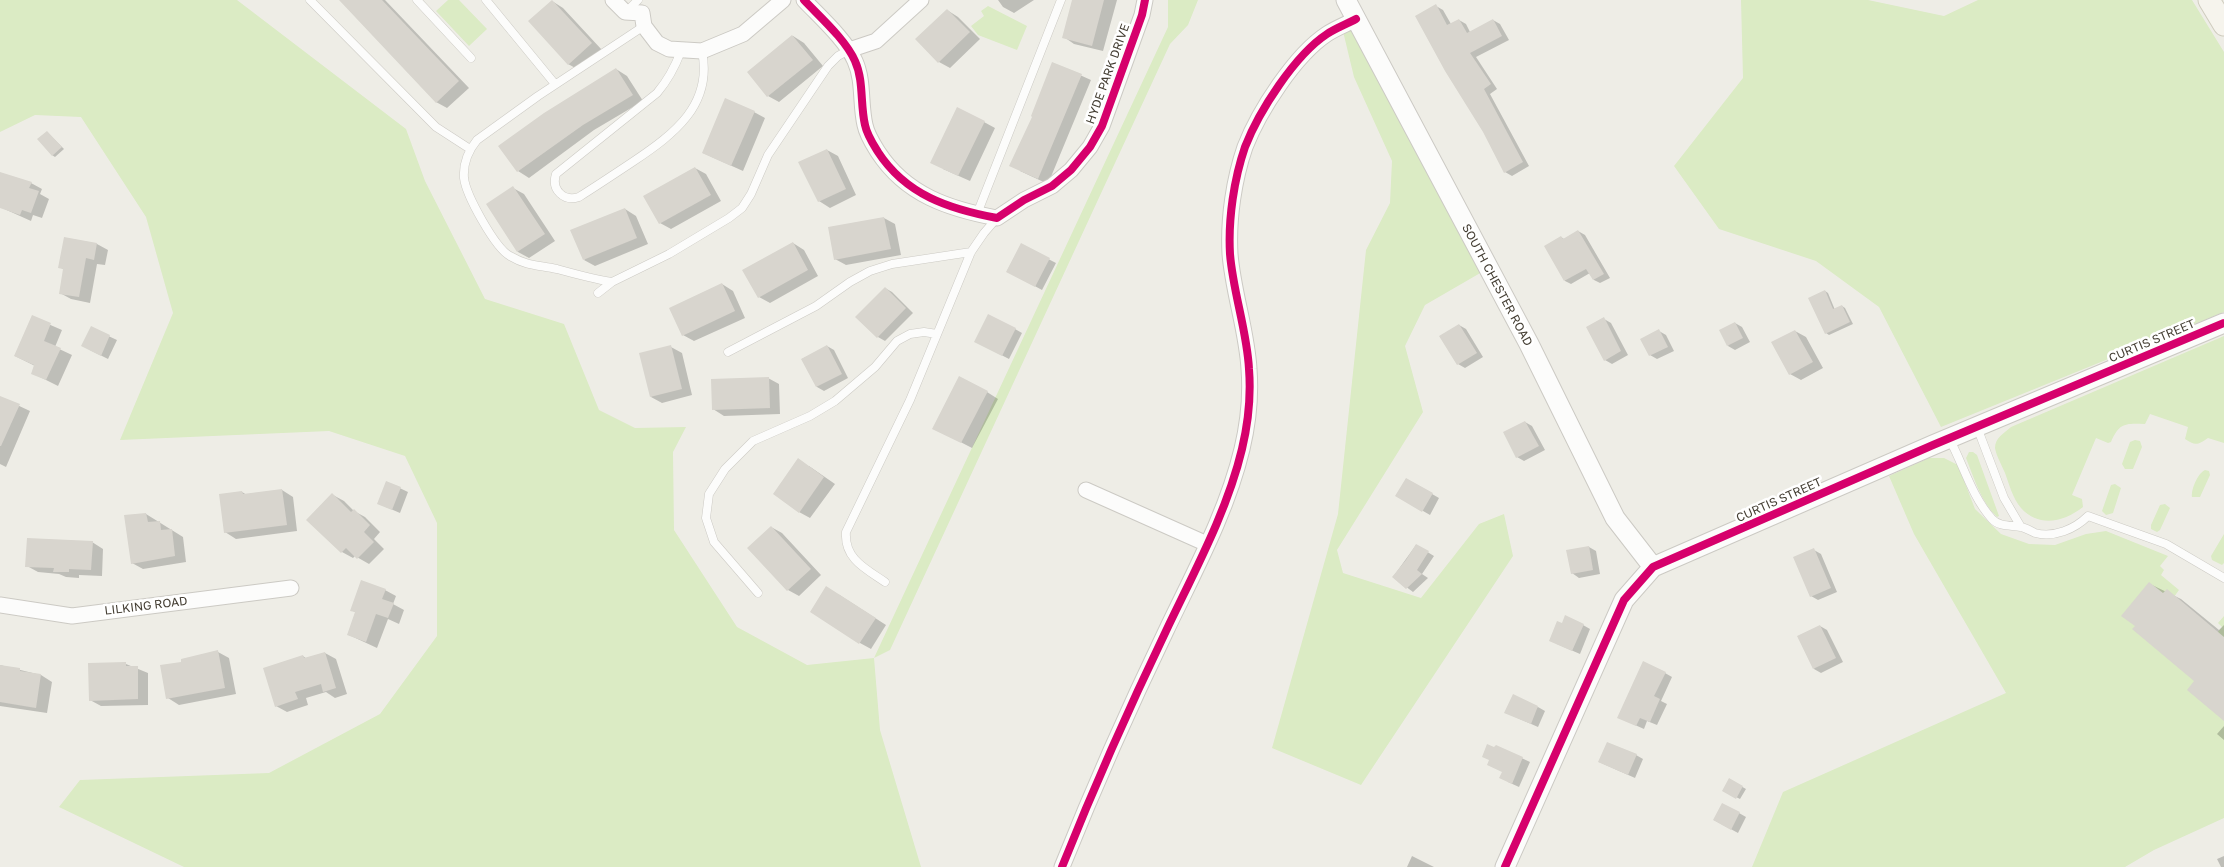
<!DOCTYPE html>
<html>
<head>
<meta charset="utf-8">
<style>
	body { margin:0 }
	canvas { display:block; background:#eeede6 }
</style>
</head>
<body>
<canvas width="2224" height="867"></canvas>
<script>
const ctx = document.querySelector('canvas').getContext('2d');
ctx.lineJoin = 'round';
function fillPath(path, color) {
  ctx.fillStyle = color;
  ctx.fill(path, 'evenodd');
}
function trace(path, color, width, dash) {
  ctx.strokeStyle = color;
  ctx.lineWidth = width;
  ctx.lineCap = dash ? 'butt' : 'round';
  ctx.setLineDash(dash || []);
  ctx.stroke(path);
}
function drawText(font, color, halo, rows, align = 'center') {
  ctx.font = font + ' "Golos Text",sans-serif';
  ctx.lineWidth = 5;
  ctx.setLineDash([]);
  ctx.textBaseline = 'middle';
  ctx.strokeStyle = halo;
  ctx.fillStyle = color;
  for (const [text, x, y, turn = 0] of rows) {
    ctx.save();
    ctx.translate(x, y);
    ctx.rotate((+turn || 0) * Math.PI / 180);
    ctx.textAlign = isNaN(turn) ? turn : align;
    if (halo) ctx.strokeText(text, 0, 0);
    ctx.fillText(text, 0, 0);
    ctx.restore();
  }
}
fillPath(new Path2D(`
	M0 0H237L406 129 425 181 485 299 564 324 599 410 635 428 686 427 673 452 674 530 737 627 807 665 874 658 1168 27V0H1198L1188 25 1170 44 890 650 874 658 880 730 921 867H184L59 807 80 780 269 773 380 714 437 636V523L405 456 329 431 120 440 173 313 146 217 81 117 35 115 0 132Z
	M448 0H459L487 29 469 46 436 11Z
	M1741 0H1868L1944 16 1978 0H2192L2224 52V312L1941 427 1879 307 1816 261 1719 229 1674 166 1743 78Z
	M988 6 1027 26 1017 50 978 35 971 26 984 16 981 11Z
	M1346 14 1482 272 1425 305 1405 346 1423 412 1337 550 1343 573 1421 598 1479 524 1504 514 1513 556 1361 785 1272 748 1338 514 1366 250 1390 203 1392 161 1354 77 1341 23Z
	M2224 336V443L2208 438C2198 445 2195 446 2185 439L2188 427 2150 414 2145 424C2125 423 2119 423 2111 442L2108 443 2096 438 2072 495 2082 499 2083 507C2064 522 2039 528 2021 508 2013 499 2009 484 2005 473 2002 466 1996 455 1995 448 1995 438 2004 433 2011 427Z
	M2135 440 2140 441 2142 447 2133 469H2125L2122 464 2130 442Z
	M1969 452H1973L1977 455 1999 516 1997 517C1981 502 1974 478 1966 458Z
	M1929 458H1944L1958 465 1975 509 2001 534 2029 544 2055 545 2086 534 2106 531 2168 556 2160 566 2164 570 2161 575 2179 590 2171 601 2211 640 2222 627 2218 623 2224 616V818L2154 850 2125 867H1752L1783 792 2006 693 1914 534 1889 476Z
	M2205 470 2209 471 2210 475 2200 497H2192C2191 489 2198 473 2205 470Z
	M2115 484 2121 488 2113 513 2106 515 2102 511 2111 485Z
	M2165 504 2170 508 2160 530 2157 532 2151 529V525L2160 505Z
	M2224 534V563L2222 565 2212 560 2211 556Z`), '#dbebc4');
fillPath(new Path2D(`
	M340 0H385L469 88 447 108 436 102Z
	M998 0H1034L1014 13 1003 7Z
	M1074 0H1117L1103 51 1074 44 1064 37Z
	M552 1 563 8 602 50 579 70 568 64Z
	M1436 6 1443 10 1451 24 1459 20 1466 24 1470 32 1493 20 1500 24 1509 40 1476 57 1497 89 1490 94 1529 166 1512 176 1505 172Z
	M947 10 958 17 980 39 950 68 939 62 917 40Z
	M793 36 804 43 823 66 779 102 768 96Z
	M1053 63 1091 80 1048 184 1020 171 1034 116Z
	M616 69 627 76 643 101 594 130 529 178 518 171Z
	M754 112 765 118 743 171 703 153Z
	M984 122 995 128 970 181 943 169Z
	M47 132 64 149 55 157 52 155Z
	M827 150 838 156 856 195 830 208 819 201Z
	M695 168 706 174 721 201 671 229 660 223Z
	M0 173 31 183 42 189 40 194 49 199 42 218 33 215 31 221 0 207Z
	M513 188 524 194 555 241 529 258 518 252 488 205Z
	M625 209 636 216 648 244 595 266 584 260Z
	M884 218 895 224 901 255 846 265 835 259 830 228Z
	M1578 231 1585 235 1610 278 1600 283 1594 280 1590 273 1571 284 1565 281 1561 237 1564 239Z
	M65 238 97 244 108 250 105 265 97 264 90 303 71 299 60 293 64 270 60 267Z
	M793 243 804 250 818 276 770 303 759 297Z
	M1021 245 1056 263 1042 290 1007 271Z
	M722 284 733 291 745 318 694 341 683 335Z
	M885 288 892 292 913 313 885 341 878 337Z
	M1825 291 1828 293 1835 310 1842 306 1845 308 1853 324 1829 335 1826 333Z
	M32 317 62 330 55 347 72 355 58 386 32 373 35 366 15 356Z
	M1604 319 1611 323 1628 355 1612 364 1605 360Z
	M1735 323 1742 327 1750 342 1735 350 1728 346Z
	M1459 325 1466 329 1483 357 1465 368 1458 364Z
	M91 328 117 340 108 359 90 350Z
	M1015 329 1022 333 1009 359 982 345Z
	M1659 331 1666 335 1674 351 1657 359 1650 355Z
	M1795 331 1806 337 1823 368 1801 380 1790 374Z
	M827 346 834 350 848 378 824 391 817 387 802 359Z
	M671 347 682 353 692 395 662 403 651 397Z
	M768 378 779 384 780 414 724 416 713 409Z
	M987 392 998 399 972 448 945 434Z
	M0 397 30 411 6 467 0 464Z
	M1525 422 1532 426 1545 450 1524 461 1517 457 1504 433Z
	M809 466 835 484 810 518 799 512Z
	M1406 479 1439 498 1430 515 1397 496Z
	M387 482 408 492 400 513 386 507Z
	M282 490 293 497 297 531 236 539 225 532 242 492 247 495Z
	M333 495 344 501 354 511 365 517 380 532 374 539 384 549 369 564 355 556 353 558 342 552Z
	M146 514 183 537 186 562 143 569 132 563Z
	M771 527 782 533 821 575 799 596 788 590Z
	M92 542 103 549 102 576 79 575V578L66 577 59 574 38 572 27 566Z
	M1416 545 1434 556 1422 574 1428 578 1413 592 1393 577Z
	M1589 547 1596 551 1600 574 1579 578 1572 573Z
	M1814 550 1821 554 1837 592 1818 600 1811 596Z
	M2150 584 2181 599 2219 630 2224 625V719L2196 681 2137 626Z
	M385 590 396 596 393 604 404 610 399 624 388 619 377 648 349 635 357 613 351 610Z
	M838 594 886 625 871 649 860 643Z
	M1562 625H1583L1590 629 1580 654 1557 644Z
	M1820 626 1827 630 1843 662 1821 673 1814 669Z
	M218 652 229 658 236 694 179 705 168 698 183 663Z
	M325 653 336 659 347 694 335 698 326 692 306 698 308 705 287 712 276 706 303 656 307 659Z
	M126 664 148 673V705L101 706 90 700 89 665Z
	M0 665 41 675 52 682 47 713 0 706Z
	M1665 673 1672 677 1661 701 1667 704 1657 725 1647 721 1644 729 1626 721Z
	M1538 707 1545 711 1538 727 1513 716Z
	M2224 726V740L2217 734Z
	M1496 746 1530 762 1519 787 1508 782 1495 749Z
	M1636 755 1643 759 1635 778 1599 762Z
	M1730 780 1746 789 1740 799 1724 791Z
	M1739 813 1746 817 1738 833 1714 820Z
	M1412 856 1434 867H1407Z
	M2224 856V867H2221L2217 859Z`), '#0003');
fillPath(new Path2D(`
	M339 0H382L459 81 436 103Z
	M552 0 592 43 568 65 528 21Z
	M1072 0H1104L1092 46 1062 38Z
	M1436 4 1447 25 1459 19 1467 33 1493 19 1502 36 1470 53 1491 84 1484 89 1523 162 1504 173 1483 132 1445 71 1415 16Z
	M947 9 970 32 938 63 915 39Z
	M792 35 813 60 767 97 747 72Z
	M1052 62 1082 74 1038 179 1009 166 1032 117 1031 116Z
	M616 68 633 95 583 125 517 172 498 146 544 113Z
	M725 98 755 111 731 166 702 153Z
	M957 107 985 121 958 176 930 163Z
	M47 131 62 147 52 156 37 139Z
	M827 149 846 189 818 202 798 162Z
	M695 167 711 195 659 224 643 196Z
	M0 172 32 182 29 188 39 191 31 213 22 210 20 215 0 208Z
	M513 186 545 234 517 252 486 204Z
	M625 208 637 238 583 260 570 230Z
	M884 217 891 249 834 260 828 227Z
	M1578 230 1604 274 1593 280 1586 269 1564 281 1544 246 1561 236 1563 239Z
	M64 237 97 243 94 260 86 258 79 297 59 294 63 269 58 268Z
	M793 242 808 270 758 298 742 270Z
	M1021 243 1050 258 1035 287 1006 272Z
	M722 283 735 311 682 336 669 308Z
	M885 287 906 308 877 338 855 317Z
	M1825 290 1833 309 1842 305 1850 322 1825 334 1808 298Z
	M988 314 1016 328 1002 356 974 342Z
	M32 315 51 323 44 341 61 348 46 380 31 374 34 365 14 356Z
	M1604 317 1621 351 1604 361 1586 327Z
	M1735 322 1743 338 1727 346 1719 330Z
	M1459 324 1477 353 1457 365 1439 336Z
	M91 326 110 335 101 356 81 346Z
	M1659 329 1668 347 1649 356 1640 339Z
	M1795 330 1813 362 1789 375 1771 342Z
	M671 345 682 389 650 397 639 353Z
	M827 345 842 374 816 387 801 359Z
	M959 376 988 391 961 443 932 429Z
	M769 377 770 408 712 410 711 379Z
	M0 396 20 404 1 446H0Z
	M1525 421 1539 446 1516 458 1503 432Z
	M798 458 824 477 799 513 773 494Z
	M1406 478 1433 493 1422 512 1395 496Z
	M386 481 401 487 392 510 377 504Z
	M282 489 287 525 224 533 219 494 242 491 243 494Z
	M332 493 351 512 354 509 370 525 364 532 374 542 357 559 346 548 341 553 306 520Z
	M146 513 148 522 160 521 161 530 172 529 175 556 131 564 124 515Z
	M771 526 811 569 787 591 747 548Z
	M27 538 93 541 91 570 69 569V572H53L54 568 25 567Z
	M1416 544 1429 551 1417 570 1422 574 1406 589 1392 577 1406 560Z
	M1589 546 1593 570 1571 574 1566 550Z
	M1814 548 1831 588 1810 597 1793 557Z
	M361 580 386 589 382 599 394 603 388 618 376 614 366 642 347 635 355 612 350 611Z
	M2149 582 2163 593 2167 589 2224 637V721L2187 690 2194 681 2132 629 2135 626 2121 616Z
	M826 586 876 618 859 644 810 612Z
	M1565 615 1584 624 1572 651 1549 641 1557 621 1562 623Z
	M1820 625 1836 658 1813 669 1797 636Z
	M218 650 225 688 166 699 160 665 181 662V659Z
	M325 652 336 688 323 692 321 684 295 692 298 699 275 707 263 668 303 655 304 658Z
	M1643 661 1666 672 1654 696 1660 699 1650 722 1640 718 1636 726 1617 718Z
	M126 662V666H138V699L89 701 88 663Z
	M0 665 20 668V671L41 674 36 708 0 702Z
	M1513 694 1538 706 1531 724 1504 713Z
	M1607 742 1637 754 1628 775 1598 762Z
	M1487 744 1494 747 1496 745 1523 757 1512 784 1499 778 1502 772 1487 765 1489 760 1482 757Z
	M1729 778 1743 786 1736 799 1722 791Z
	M1722 803 1740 812 1731 830 1713 820Z`), '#d8d5ce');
const service = new Path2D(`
	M310 0 436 127 470 149
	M417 0 471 58
	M486 0 555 84
	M627 11 638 0
	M681 51C675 67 668 80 657 93L556 174C551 190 564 202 579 197 598 185 616 173 634 161 674 134 713 105 702 51
	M977 214 1061 0
	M612 282C593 279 575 274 557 269 538 265 527 266 510 256 495 248 466 195 464 178 463 164 468 151 477 140L538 96 644 26
	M598 293 612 282 669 254 729 218 742 208 751 194 768 155 828 66 838 56 849 50
	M728 352 816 306 850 282 870 271 892 264 971 252
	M1977 427 2004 498 2021 527
	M1949 438C1963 464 1972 497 1992 519 1999 527 2012 525 2021 527 2026 528 2031 531 2035 533 2054 538 2075 529 2088 516L2166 544 2224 578
	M885 582C866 569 844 559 846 532L910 400 971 252 984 233 997 218
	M758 593 714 542 706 518 709 494 725 469 753 441 810 416 835 401 875 367 897 341 910 334 924 332 937 334`);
const minor = new Path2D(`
	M613 0 625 12 642 13 644 26 657 43 669 49 702 51 743 34 783 0
	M804 0C820 17 846 40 855 61 864 81 860 104 865 125 867 135 873 144 878 152 906 195 949 209 997 218L1024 200 1052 186 1071 170 1090 147 1102 126 1142 15 1145 0
	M849 50 876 41 921 0
	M1086 490 1207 544
	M0 605 72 616 291 588
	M1062 867C1094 787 1129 708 1166 631 1194 572 1227 512 1242 449 1248 424 1251 395 1249 369 1247 331 1233 292 1230 254 1228 219 1234 179 1245 147 1259 111 1295 55 1327 34 1336 28 1347 24 1356 19`);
const tertiary = new Path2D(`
	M1346 0 1529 344 1615 518 1653 567
	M1505 867 1624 600 1653 567 1933 445 2224 323`);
const secondary = new Path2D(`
	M2209 0 2224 25`);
trace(service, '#cccac4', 9);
trace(minor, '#cccac4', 17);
trace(tertiary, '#cccac4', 21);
trace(secondary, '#cfccbe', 23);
trace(service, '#fcfcfb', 8);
trace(minor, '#fcfcfb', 15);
trace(tertiary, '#fcfcfb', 19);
trace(secondary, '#f6f4ed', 21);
trace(new Path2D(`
	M804 0C820 17 846 40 855 61 864 81 860 104 865 125 867 135 873 144 878 152 906 195 949 209 997 218L1024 200 1052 186 1071 170 1090 147 1102 126 1142 15 1145 0
	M1062 867C1094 787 1129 708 1166 631 1194 572 1227 512 1242 449 1248 424 1251 395 1249 369 1247 331 1233 292 1230 254 1228 219 1234 179 1245 147 1259 111 1295 55 1327 34 1336 28 1347 24 1356 19
	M1505 867 1624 600 1653 567 1933 445 2224 323`), '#d6006c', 8);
drawText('12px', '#443e33', '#fff', [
	["HYDE PARK DRIVE",1108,74,-70],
	["SOUTH CHESTER ROAD",1497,285,62],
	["CURTIS STREET",2152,341,-23],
	["CURTIS STREET",1779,500,-24],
	["LILKING ROAD",146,606,-7]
]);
</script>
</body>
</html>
